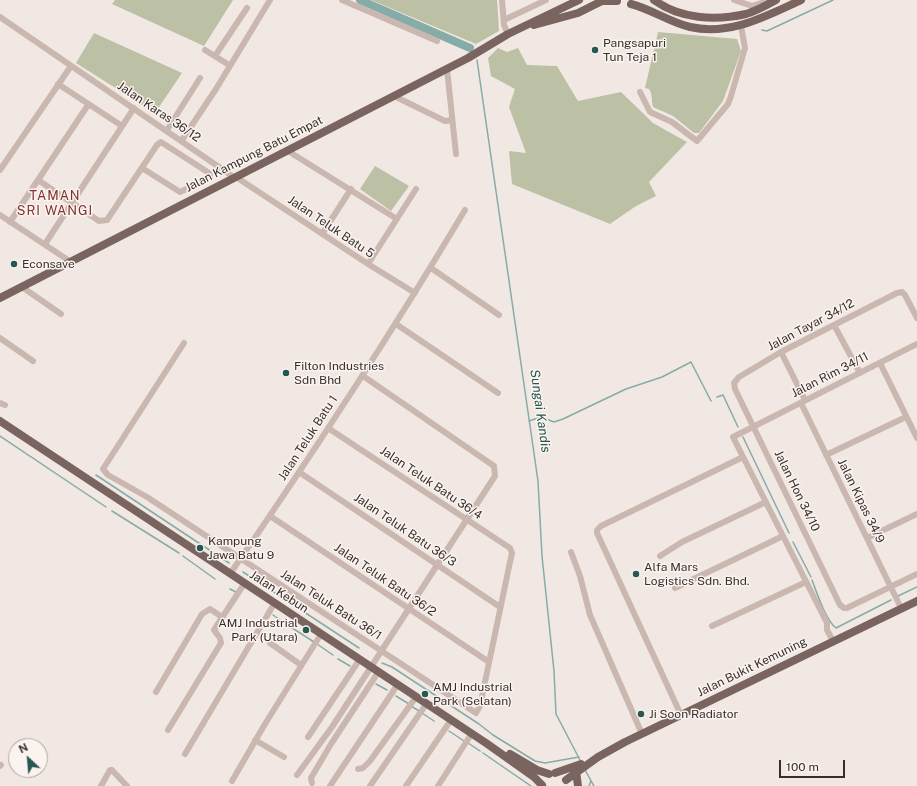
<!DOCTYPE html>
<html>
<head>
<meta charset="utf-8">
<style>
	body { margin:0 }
	#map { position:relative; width:917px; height:786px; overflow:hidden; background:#f2e8e3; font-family:"Public Sans",sans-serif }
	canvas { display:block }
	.north { position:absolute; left:8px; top:738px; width:40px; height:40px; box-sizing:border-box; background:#faf3ef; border:1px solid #ada4a1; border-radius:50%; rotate:334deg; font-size:11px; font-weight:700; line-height:16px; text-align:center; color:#392e2d }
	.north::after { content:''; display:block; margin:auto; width:14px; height:18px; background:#265751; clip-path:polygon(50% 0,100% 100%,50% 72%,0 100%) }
	.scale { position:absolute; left:779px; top:760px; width:66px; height:18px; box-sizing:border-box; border:2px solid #392e2d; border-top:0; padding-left:5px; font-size:12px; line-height:14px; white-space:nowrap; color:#392e2d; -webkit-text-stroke:3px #faf3ef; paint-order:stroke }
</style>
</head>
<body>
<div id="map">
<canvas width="917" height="786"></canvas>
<div class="north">N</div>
<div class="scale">100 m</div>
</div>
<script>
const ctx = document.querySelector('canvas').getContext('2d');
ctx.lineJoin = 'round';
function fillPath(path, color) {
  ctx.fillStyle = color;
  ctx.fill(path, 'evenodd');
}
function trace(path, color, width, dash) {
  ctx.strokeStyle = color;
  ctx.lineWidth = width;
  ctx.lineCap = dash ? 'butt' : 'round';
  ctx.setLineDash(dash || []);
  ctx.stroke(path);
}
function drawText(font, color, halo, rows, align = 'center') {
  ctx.font = font + ' "Public Sans",sans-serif';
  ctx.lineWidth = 3;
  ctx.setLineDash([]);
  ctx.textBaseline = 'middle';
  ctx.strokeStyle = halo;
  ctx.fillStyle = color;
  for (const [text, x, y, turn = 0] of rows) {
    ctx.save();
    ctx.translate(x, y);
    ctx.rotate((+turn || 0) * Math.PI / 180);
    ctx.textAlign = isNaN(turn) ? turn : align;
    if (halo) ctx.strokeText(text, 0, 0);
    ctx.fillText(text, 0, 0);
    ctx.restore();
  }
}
fillPath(new Path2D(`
	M115 0H233L204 46 112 4Z
	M371 0H497L499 31 476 44Z
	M658 32 737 39 741 51 723 101 699 133H694L673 116 653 107C651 100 653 95 649 89L645 88Z
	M94 33 182 73 155 113 76 63Z
	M498 48 507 52 518 48 527 65 557 66 578 101 621 92 653 123 687 142 649 182 656 196 636 206 610 224 512 184 509 151 526 153 509 107 515 89 491 76 488 58Z
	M375 166 409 186 391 211 360 189Z`), '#bcc0a4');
trace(new Path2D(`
	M762 30 767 31 833 0
	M477 60 538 481 542 556 554 671 556 714 581 762
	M717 397 723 395 738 427
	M529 421 541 417 554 422 563 419 626 389 662 377 691 362 711 401
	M0 436 106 507
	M743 437 789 533
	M96 475 229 563
	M112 511 179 553
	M793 542 811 577
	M183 556 215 579
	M243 572 359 648
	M812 580C817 593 826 621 836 628L891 600
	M230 589 236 592
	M898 596 917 587
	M273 615 283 622
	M286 624 314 642
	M317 644 333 655
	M338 659 350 666
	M382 663 392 667 479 724 493 735 535 761 545 763 579 757
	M376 684 387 690
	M396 696 409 704
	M411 706 419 711
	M422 713 434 721
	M449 731 464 741
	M468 743 480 751
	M483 753 531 786
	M585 770 594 786
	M589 786 591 781`), '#85aca7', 1.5);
trace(new Path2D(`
	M360 0 470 48`), '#85aca7', 8);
trace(new Path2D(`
	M342 0 437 41
	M502 0 504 25 508 34
	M734 0 752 6 768 1
	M0 17 235 178
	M504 20 546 0
	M205 50 229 65
	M215 56 247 8
	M447 69 456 154
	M58 84 122 126
	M640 92 650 112 672 122 697 141 728 104 731 96 745 48 741 26
	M394 96 445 121 452 120
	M167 130 200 78
	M182 140 216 89 270 0
	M288 151 397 219
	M0 170 71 66
	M236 177 368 264 415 293
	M38 180 99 221 107 220 157 145 161 142 209 173 210 176 208 179 180 192 142 168
	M0 215 71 262
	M10 222 88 105
	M322 234 351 189
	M45 244 134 108
	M368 264 416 189
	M431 268 499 315
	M22 287 61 314
	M917 318 905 295 902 292 897 293 781 352 739 377 734 383 735 389 840 605 844 608H847L917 574
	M396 324 498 393
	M834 325 860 373
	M0 338 33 361
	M184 343 103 469 108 475 147 497 476 713 480 706 510 562 512 553 510 548 328 428
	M781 352 805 400
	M880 363 917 438
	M0 403 5 405
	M801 403 901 608
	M826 455 906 417
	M299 472 500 607
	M270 516 489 662
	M867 538 917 514
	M571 552 580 576 590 615 642 734
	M660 556 682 542 766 502
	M230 574C312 455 391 334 465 210
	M675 588 783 536
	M712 626 806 582
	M833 641 827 630V623L733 437 917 344
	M270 643 301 665
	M156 692 202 614 210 609 222 617
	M681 715 597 533V530L601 526 743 457
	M168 730 221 643 220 638 214 630 244 584
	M308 737 360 659
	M255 740 284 757
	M185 754 274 604
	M0 766 1 765
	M358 769 363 768 370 761 416 697
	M297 775 332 727 495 476 494 466 363 376
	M232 781 265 724 321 634
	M312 783 311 778 331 744 379 671
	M101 786 110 770H112L127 786
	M330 786 398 684
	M370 786 427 703
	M406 786 451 720
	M438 786 472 733`), '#c9b7b0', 6);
trace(new Path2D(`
	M654 0C680 19 715 21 746 14 756 11 767 5 776 0
	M631 4C651 9 669 22 690 27 730 36 766 16 801 0
	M534 25 578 13 602 1H617
	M0 298 468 58 508 34 579 0
	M0 421 486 743 534 777 542 785
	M510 754 537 770 549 774
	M576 771 578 786
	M555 773 581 764
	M566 780 598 757 625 742 917 601`), '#796460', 8);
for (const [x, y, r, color] of [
	[595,50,4,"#265751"],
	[14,264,4,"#265751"],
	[286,373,4,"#265751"],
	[200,548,4,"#265751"],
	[636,574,4,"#265751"],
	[306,630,4,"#265751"],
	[425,694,4,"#265751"],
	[641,714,4,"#265751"]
]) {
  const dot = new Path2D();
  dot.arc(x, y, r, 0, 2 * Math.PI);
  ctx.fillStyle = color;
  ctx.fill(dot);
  trace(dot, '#faf3ef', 1.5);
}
drawText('12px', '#392e2d', '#faf3ef', [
	["Pangsapuri",603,43],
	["Tun Teja 1",603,57],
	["Econsave",22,264],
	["Filton Industries",294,366],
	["Sdn Bhd",294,380],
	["Kampung",208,541],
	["Jawa Batu 9",208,555],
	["Alfa Mars",644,567],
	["Logistics Sdn. Bhd.",644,581],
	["AMJ Industrial",298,623,"right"],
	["Park (Utara)",298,637,"right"],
	["AMJ Industrial",433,687],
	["Park (Selatan)",433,701],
	["Ji Soon Radiator",649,714]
], 'left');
drawText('12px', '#392e2d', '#faf3ef', [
	["Jalan Karas 36/12",159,112,34],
	["Jalan Kampung Batu Empat",254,154,-27],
	["Jalan Teluk Batu 5",331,227,34],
	["Jalan Tayar 34/12",811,325,-28],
	["Jalan Rim 34/11",830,375,-27],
	["Jalan Teluk Batu 1",308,438,-57],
	["Jalan Teluk Batu 36/4",431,483,34],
	["Jalan Hon 34/10",797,491,64],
	["Jalan Kipas 34/9",861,501,64],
	["Jalan Teluk Batu 36/3",405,530,34],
	["Jalan Teluk Batu 36/2",385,580,34],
	["Jalan Kebun",279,592,33],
	["Jalan Teluk Batu 36/1",331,605,33],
	["Jalan Bukit Kemuning",752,667,-26]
]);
ctx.letterSpacing = '1px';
drawText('13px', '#80322e', '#faf3ef', [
	["TAMAN",55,196],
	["SRI WANGI",55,211]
]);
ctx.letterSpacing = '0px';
drawText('italic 13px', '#265751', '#faf3ef', [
	["Sungai Kandis",540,411,82]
]);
</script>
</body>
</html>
